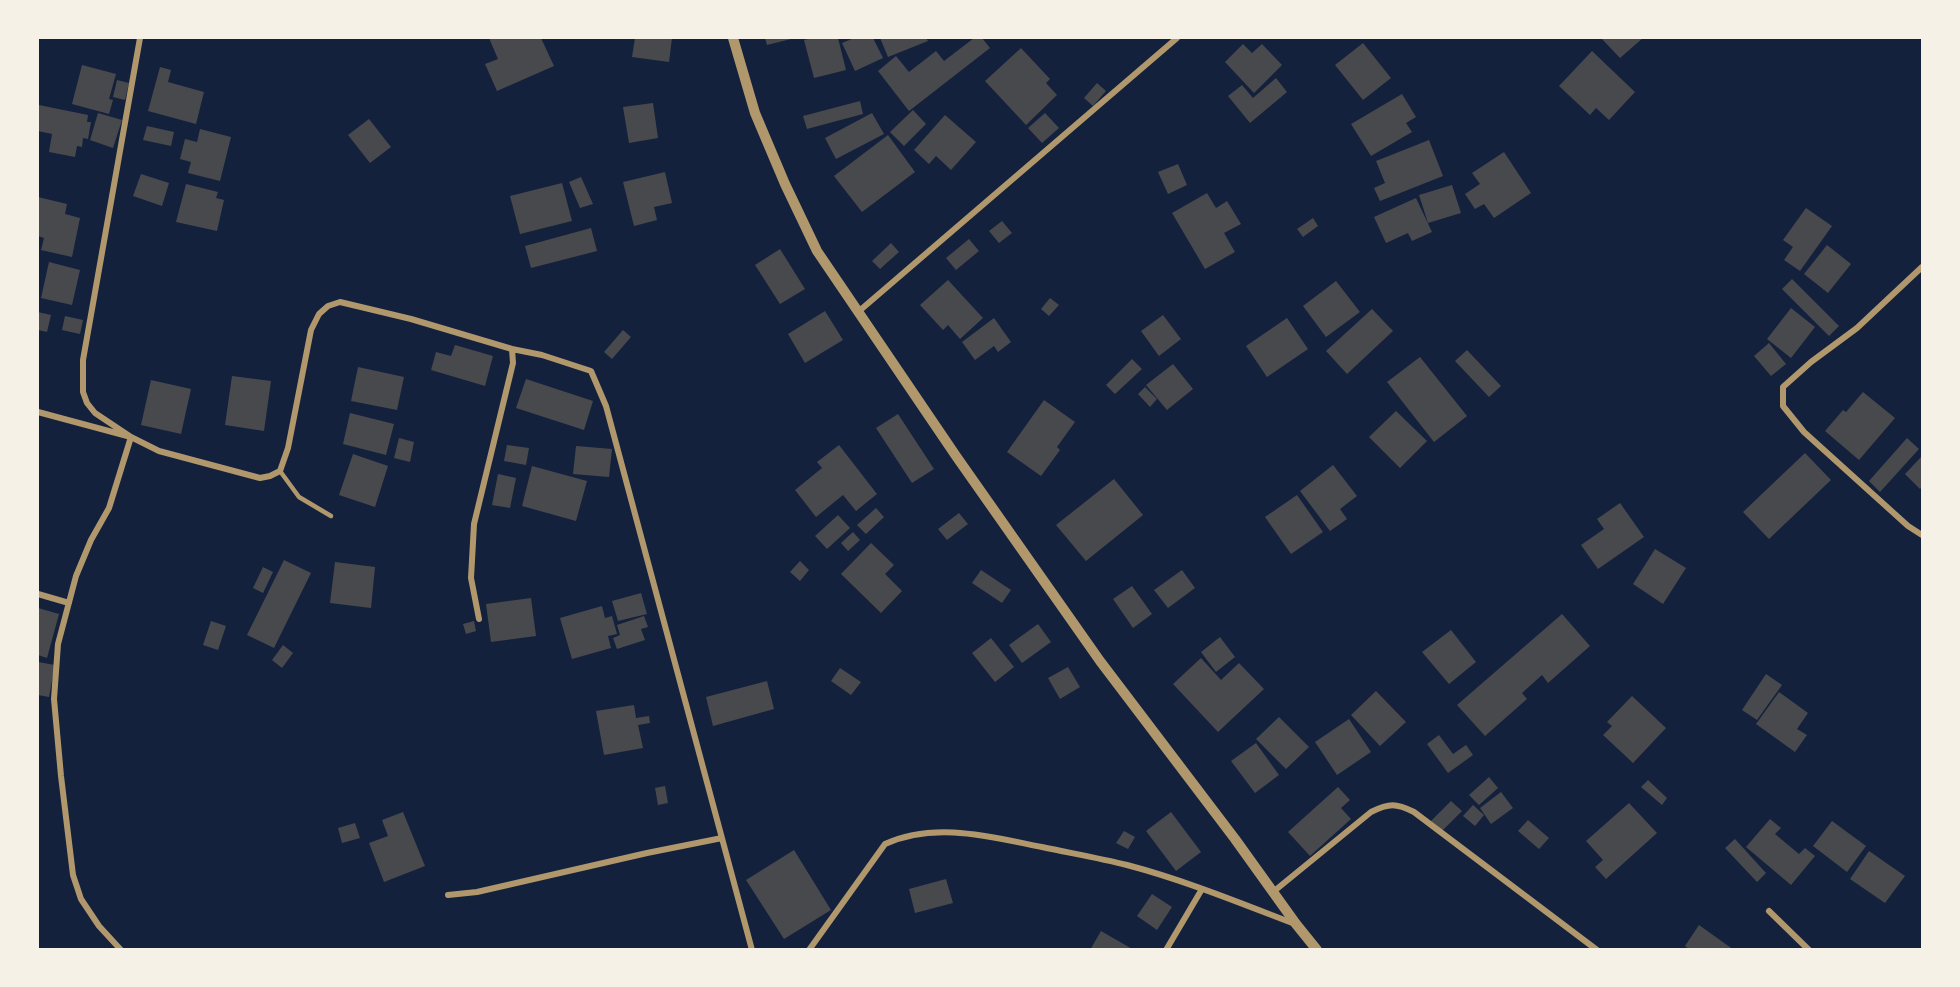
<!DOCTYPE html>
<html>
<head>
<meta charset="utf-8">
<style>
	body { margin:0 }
	#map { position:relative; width:1960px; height:987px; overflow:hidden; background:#14213d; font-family:"Space Grotesk",sans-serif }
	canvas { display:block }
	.frame { position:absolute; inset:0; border:39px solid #f6f1e7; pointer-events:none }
</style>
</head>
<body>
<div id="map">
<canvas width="1960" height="987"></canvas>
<div class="frame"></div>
</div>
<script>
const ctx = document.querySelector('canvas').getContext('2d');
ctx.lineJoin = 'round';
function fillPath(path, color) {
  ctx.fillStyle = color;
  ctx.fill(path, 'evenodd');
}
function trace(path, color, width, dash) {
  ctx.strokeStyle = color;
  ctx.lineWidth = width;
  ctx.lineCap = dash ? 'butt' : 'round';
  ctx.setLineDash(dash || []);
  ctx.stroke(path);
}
fillPath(new Path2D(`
	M489 38H541L554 66 497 91 485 64 498 59Z
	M635 38H672L669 62 632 57Z
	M765 38H795L767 45Z
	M813 38H838L846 70 814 78 804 40Z
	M854 38H873L883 58 855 71 842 43Z
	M880 38H926L928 41 888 57Z
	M974 38H982L990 48 909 111 878 71 896 56 909 72 936 51 944 61Z
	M1601 38H1643L1620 58Z
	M1363 43 1391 78 1363 100 1335 65Z
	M1243 44 1252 53 1262 44 1282 65 1254 93 1225 62Z
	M1021 48 1050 79 1046 83 1057 95 1026 125 985 81Z
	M1592 51 1635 92 1609 120 1596 108 1590 115 1559 86Z
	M82 65 116 74 109 99 113 100 109 114 72 104Z
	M160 67 171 70 168 82 204 92 196 124 148 111Z
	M1276 78 1287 92 1250 123 1228 96 1242 85 1253 98Z
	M117 80 129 83 125 100 113 97Z
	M1097 83 1106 91 1093 106 1084 98Z
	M1402 94 1416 117 1406 123 1412 132 1371 156 1351 124Z
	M860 101 863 114 807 129 803 116Z
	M653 103 658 138 629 143 623 107Z
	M39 105 88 115 87 122H91L88 139 83 138 82 147 77 146 75 157 49 152 52 134 38 131Z
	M913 110 926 124 904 146 890 132Z
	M98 113 122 120 113 148 90 140Z
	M872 113 884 134 836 159 825 138Z
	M1045 113 1059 128 1042 143 1028 128Z
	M945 115 976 142 951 170 936 156 929 164 914 150Z
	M369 119 391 147 370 163 348 135Z
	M147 126 174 132 171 146 143 140Z
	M200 129 231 137 220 181 188 173 191 162 180 159 185 139 197 142Z
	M888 135 915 172 862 212 834 176Z
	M1429 140 1443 176 1380 201 1374 188 1385 183 1376 161Z
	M1504 152 1531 193 1494 218 1484 204 1475 209 1465 194 1480 184 1472 173Z
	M1178 164 1187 185 1168 194 1158 172Z
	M665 172 672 203 654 207 657 220 634 226 623 182Z
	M141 174 169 183 162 206 133 196Z
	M581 177 593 204 580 208 569 182Z
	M562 183 572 221 520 234 510 196Z
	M186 184 218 192 216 198 224 200 217 231 176 222Z
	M1452 185 1461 213 1428 223 1419 195Z
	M1207 193 1216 208 1227 201 1241 224 1224 233 1235 252 1205 269 1172 213Z
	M38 197 67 204 65 214 80 218 72 257 41 250 44 238 38 236Z
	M1416 198 1432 232 1412 241 1408 233 1386 243 1374 217Z
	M1806 208 1832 226 1800 271 1784 260 1793 247 1783 240Z
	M1313 218 1318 226 1303 237 1297 229Z
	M1002 221 1012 233 999 243 989 231Z
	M591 228 597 251 531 268 525 246Z
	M969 239 979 251 956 270 946 258Z
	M891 243 899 252 880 269 872 261Z
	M1827 245 1851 264 1828 293 1804 274Z
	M780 249 805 289 780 304 755 265Z
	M49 262 80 270 72 305 41 298Z
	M1792 279 1839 326 1829 336 1782 289Z
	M948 280 983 318 960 339 948 325 943 330 920 305Z
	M1336 281 1360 312 1326 337 1303 306Z
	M1050 298 1059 305 1049 316 1041 309Z
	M1791 308 1815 327 1791 358 1767 339Z
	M1372 309 1393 331 1347 374 1326 351Z
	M825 311 843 340 805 363 788 334Z
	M38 312 51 315 47 332 38 330Z
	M1163 315 1181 339 1159 356 1141 331Z
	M65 316 83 320 80 334 62 330Z
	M994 318 1011 342 998 352 994 346 975 360 962 342Z
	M1287 318 1308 349 1267 377 1246 346Z
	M623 330 631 337 612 359 604 352Z
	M1769 343 1786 364 1771 376 1754 356Z
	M455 345 493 356 485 386 431 370 436 352 451 356Z
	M1467 350 1501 386 1489 397 1455 361Z
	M1420 357 1467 416 1434 442 1387 382Z
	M1132 359 1142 369 1115 394 1106 385Z
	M1173 364 1193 389 1167 410 1146 385Z
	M358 367 404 377 397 410 351 401Z
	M232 376 271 381 264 431 225 425Z
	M526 379 593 401 584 430 516 408Z
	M151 380 191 389 181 434 141 425Z
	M1145 387 1157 399 1150 407 1138 394Z
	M1863 392 1895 418 1859 460 1825 431 1843 410 1846 412Z
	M1044 400 1075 422 1057 447 1060 450 1041 476 1007 452Z
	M1396 411 1427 441 1400 468 1369 437Z
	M350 413 394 424 386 455 343 444Z
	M898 414 934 469 912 483 876 428Z
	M399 438 414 442 410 462 394 458Z
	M1907 438 1919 449 1880 492 1869 481Z
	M507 445 529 448 526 465 504 461Z
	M839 445 877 494 856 511 843 495 816 517 795 490 822 468 817 462Z
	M576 446 612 449 609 477 573 474Z
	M1805 453 1831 480 1769 539 1743 512Z
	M353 454 388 466 375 507 339 495Z
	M1921 457 1922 487 1920 489 1905 474Z
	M1333 465 1357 496 1340 509 1347 519 1330 531 1300 491Z
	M532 466 587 481 576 521 522 506Z
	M498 474 516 478 510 508 492 505Z
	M1114 479 1143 515 1086 561 1056 525Z
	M1297 495 1323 532 1291 554 1265 517Z
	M1620 503 1644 537 1598 569 1581 545 1604 529 1597 519Z
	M876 508 884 517 866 534 857 525Z
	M959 513 968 524 947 540 938 529Z
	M838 515 850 528 827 549 815 536Z
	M853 532 860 540 848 551 841 543Z
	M871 543 894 565 885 574 902 591 881 613 841 574Z
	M1655 549 1686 568 1663 604 1633 584Z
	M284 560 311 573 274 648 247 635Z
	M800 561 809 570 800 581 790 572Z
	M335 562 375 567 371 608 330 603Z
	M263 567 273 572 263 593 253 588Z
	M981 570 1011 590 1002 603 972 583Z
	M1182 570 1195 588 1168 608 1154 590Z
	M1132 586 1152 614 1133 628 1113 599Z
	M641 593 647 614 618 621 612 601Z
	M531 598 536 636 491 642 486 604Z
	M602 606 605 618 612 616 617 634 608 636 611 648 572 659 560 618Z
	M38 608 59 614 47 658 38 655Z
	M1562 614 1590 646 1548 683 1542 675 1522 693 1527 699 1485 736 1457 705Z
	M644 616 648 627 641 629 645 640 617 649 613 638 620 635 617 625Z
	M211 621 226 626 218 650 203 645Z
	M474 621 476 631 466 634 463 624Z
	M1038 624 1051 642 1022 663 1009 645Z
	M1451 630 1476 662 1449 684 1422 652Z
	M1220 637 1235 657 1216 672 1201 652Z
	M991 638 1014 667 995 682 972 653Z
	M283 645 293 653 282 668 272 660Z
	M1201 658 1221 680 1239 663 1264 689 1218 732 1173 684Z
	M38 662 55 665 49 697 38 695Z
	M1068 667 1080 687 1060 699 1048 678Z
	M840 668 861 682 851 695 831 681Z
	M1766 674 1782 685 1757 720 1742 710Z
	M767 681 774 709 713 726 706 697Z
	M1376 691 1406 722 1380 746 1351 715Z
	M1779 692 1808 713 1797 729 1807 735 1795 752 1756 724Z
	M1632 696 1666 728 1633 763 1603 735 1612 726 1607 722Z
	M634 705 636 718 649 716 650 723 638 725 643 748 604 755 596 711Z
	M1279 717 1309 747 1286 769 1256 739Z
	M1349 719 1371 752 1337 775 1315 742Z
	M1439 735 1453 754 1466 745 1473 755 1448 773 1427 744Z
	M1256 743 1279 775 1255 793 1231 761Z
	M1489 777 1498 788 1479 805 1469 795Z
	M1648 780 1667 798 1662 805 1641 787Z
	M665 786 668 803 658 805 655 788Z
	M1338 787 1350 800 1341 808 1351 819 1310 856 1288 832Z
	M1501 792 1513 808 1491 824 1480 808Z
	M1451 801 1462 811 1442 831 1431 821Z
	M1629 803 1657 833 1606 879 1595 867 1603 860 1586 841Z
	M1473 805 1484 815 1475 826 1463 816Z
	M403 812 425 866 384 882 369 843 388 836 382 820Z
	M1171 812 1201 852 1176 871 1146 831Z
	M1770 819 1781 828 1775 834 1799 854 1805 848 1815 856 1791 885 1746 847Z
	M1528 820 1549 838 1539 849 1518 831Z
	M1832 821 1866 846 1847 872 1813 846Z
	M355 823 360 838 342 843 338 828Z
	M1124 831 1135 837 1128 849 1116 843Z
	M1735 839 1766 873 1757 882 1725 848Z
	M794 850 831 910 784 939 746 880Z
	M1869 851 1905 876 1885 903 1850 879Z
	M946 879 953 903 915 913 909 889Z
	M1152 894 1172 907 1157 930 1137 916Z
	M1699 925 1734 950H1690L1685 946Z
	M1101 931 1134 950H1090Z`), '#48494c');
trace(new Path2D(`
	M280 471 299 497 331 516`), '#b1986c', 4.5);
trace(new Path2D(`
	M140 38 83 360V392L87 403 95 413 131 437 159 451 260 478 270 476 280 471 288 448 311 330 319 314 328 306 340 302 411 319 512 349 542 355 591 371 606 406 752 950
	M1922 267 1857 328 1811 362 1783 387V406L1804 432 1908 526 1922 535
	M858 312 1177 38
	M38 412 131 437 109 508 91 540 76 576 58 644 54 699 61 776 73 875 81 899 99 926 121 950
	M38 594 69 603
	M479 619 471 578 474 524 513 363 512 349
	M1273 892 1371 812C1389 803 1396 803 1414 812L1597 950
	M448 895 477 892 647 853 722 838
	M1769 911 1809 950
	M809 950 885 844C935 821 991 837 1042 847 1070 853 1099 858 1127 865 1184 880 1240 903 1295 924
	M1166 950 1202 889`), '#b1986c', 6);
trace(new Path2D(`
	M733 38 755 113 785 184 817 251 956 456 1100 661 1235 839 1296 924 1317 950`), '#b1986c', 10);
</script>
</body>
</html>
